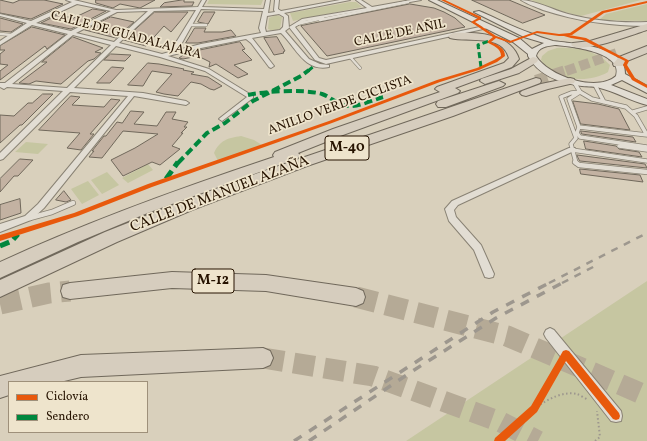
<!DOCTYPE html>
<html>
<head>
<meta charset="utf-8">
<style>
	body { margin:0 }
	#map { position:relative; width:647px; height:441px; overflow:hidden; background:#d9d0bc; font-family:Vollkorn,serif }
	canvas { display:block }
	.legend { position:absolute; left:8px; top:381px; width:140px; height:52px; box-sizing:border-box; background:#eee4cc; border:1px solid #9e907a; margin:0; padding:5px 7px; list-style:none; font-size:12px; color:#261300 }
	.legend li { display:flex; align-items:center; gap:8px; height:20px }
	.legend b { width:20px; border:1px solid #9e907a }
</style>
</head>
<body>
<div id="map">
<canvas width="647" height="441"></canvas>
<ul class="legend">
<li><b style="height:5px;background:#e8590c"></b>Ciclovía</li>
<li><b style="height:5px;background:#00873e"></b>Sendero</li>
</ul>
</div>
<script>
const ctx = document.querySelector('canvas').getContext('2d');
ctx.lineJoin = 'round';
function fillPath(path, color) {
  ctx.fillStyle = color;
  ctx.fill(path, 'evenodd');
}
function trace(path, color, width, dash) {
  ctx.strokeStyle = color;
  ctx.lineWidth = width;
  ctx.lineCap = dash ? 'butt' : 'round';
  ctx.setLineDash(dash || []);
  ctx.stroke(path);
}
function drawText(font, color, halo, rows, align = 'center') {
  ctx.font = font + ' Vollkorn,serif';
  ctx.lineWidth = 3.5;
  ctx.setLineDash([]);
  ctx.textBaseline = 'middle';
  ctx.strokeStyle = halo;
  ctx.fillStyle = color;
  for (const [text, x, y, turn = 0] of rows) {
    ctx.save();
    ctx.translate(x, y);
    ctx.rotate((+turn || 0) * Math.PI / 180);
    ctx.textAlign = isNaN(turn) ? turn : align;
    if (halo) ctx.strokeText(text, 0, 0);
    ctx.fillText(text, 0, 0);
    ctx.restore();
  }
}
fillPath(new Path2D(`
	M209 0H263L261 5 207 4Z
	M531 0H641L581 16 552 9Z
	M350 2H356L362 7 293 21 290 13Z
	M647 4V21L599 20 606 14Z
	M276 15 282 17 280 29 273 31 268 29 269 18Z
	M557 48C576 47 596 50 610 65L608 72C588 84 554 81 541 60L542 56 548 51Z
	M241 136 254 140 262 145 218 161 214 153C220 140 228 138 241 136Z
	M26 142 48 144 38 154 15 152Z
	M148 164 153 170 128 183 122 178Z
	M107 172 119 185 102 194 91 180Z
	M88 181 99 195 82 204 71 189Z
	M647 281V441H406Z`), '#c6c6a1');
const building = new Path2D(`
	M0 0 13 3 20 0H44L63 4 31 19 0 13Z
	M96 0H155L140 8 120 4 113 8 96 3Z
	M184 0V2H194L192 6 160 7 164 3Z
	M472 0H509L545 15 523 23Z
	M410 4 434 8 444 12 455 18 465 27 327 56 301 26Z
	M93 9 106 11 71 29 41 23 57 15 73 18Z
	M155 12H188L171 32 164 26 146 46 124 40Z
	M204 12H215L208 24 198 22Z
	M111 17 134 22 116 38 85 30Z
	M0 18 23 24 11 32 0 31Z
	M32 27 65 35 47 49 45 46 0 80V71L8 65 0 64V54L5 50H0V46Z
	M195 28H206L204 32H222L231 30 236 36 198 43H186Z
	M73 37 103 48 95 52 101 53 94 59 88 61 61 84 36 81 29 84 19 83 47 62H42Z
	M277 37 285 51 283 52 284 53 274 55 264 38Z
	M240 42 245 49 242 50 252 60 234 65 248 74 238 78 216 64 209 67 210 62 198 56 183 59 179 58 186 53Z
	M111 54 131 55 125 61 104 60Z
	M148 63 159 64 184 69 183 70 194 72 191 74 208 77 222 86 214 90 210 89 201 84 191 82 178 96 164 94 156 92 172 74 152 71 143 86 128 85Z
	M112 67 124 68 110 83H97Z
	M43 94H53L22 125H20L0 143V115L14 116 28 103H32Z
	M71 96 80 97 72 105 104 107 111 99 120 100 90 134H94L81 150 67 148 80 133 39 130Z
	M573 101 598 104 619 109 630 130 581 124Z
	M131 111 144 112 134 124 157 126 166 112H176L172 119 188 122 184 127H187L181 133H183L172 146 180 149 160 165 152 162 123 176 111 160 135 148 158 134 123 131 102 158 89 157 94 151H92L104 136H106L117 122 122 123Z
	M581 131 633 137 636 142 582 134Z
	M584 141 616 146 619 149 639 152 642 157 586 149Z
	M577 155 645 164 647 168 580 161Z
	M20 159 33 160 18 176H14L0 192V179Z
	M580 169 640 175 643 182 581 174Z
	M64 191 71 200 66 202 56 200Z
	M20 199 21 213 0 220V205Z`);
fillPath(building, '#c3b2a2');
trace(building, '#70685b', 1);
trace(new Path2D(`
	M566 71 620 52`), '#b5aa96', 10, [10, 4.5]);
trace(new Path2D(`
	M536 81 569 70`), '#b5aa96', 12, [12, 6]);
trace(new Path2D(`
	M356 297 507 336 647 396
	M0 304 49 293 70 291
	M263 358 373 376 501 422 538 441`), '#b5aa96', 21, [21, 10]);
const laneFar2 = new Path2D(`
	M320 20 408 2
	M297 24 323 18
	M189 25H206
	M0 34 12 35
	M351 58 360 68`);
const laneFar1 = new Path2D(`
	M574 82 580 92 569 99 579 127 577 133 580 137 647 147
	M595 85 604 102
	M633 112 647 108
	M579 127 647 135
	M619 146 647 150
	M572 150 647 161
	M576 163 571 144 576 138 561 97 571 93 580 92 592 99 626 107 636 116 647 135`);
const lane = new Path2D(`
	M575 162 579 165 647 172
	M30 218 52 212 73 203`);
const street = new Path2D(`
	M66 0H74L116 10 198 7 202 0H206L202 7 264 9 266 0H270L268 13 275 12 274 10 275 0H279L278 9 281 11 340 0H350L284 13 288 16 289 28 285 31 309 59 320 64 329 65V67C304 72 296 47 281 33L252 38 274 66 271 68 269 67 251 43 246 39 201 48 168 56 209 69 253 96V98L222 121 219 119 220 118 247 97 205 71 160 57 116 46 74 88 143 93 186 101 189 103 186 105 134 96 44 208 31 220 0 232V224L25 216 38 204 128 96 70 92 3 159 0 160V153L63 91 7 87 4 89 0 87V83H5L68 34 32 25 0 45V41L27 23 0 16V14L31 21 72 2ZM77 4 111 11 71 31 36 23ZM201 9 263 11 259 28 261 33 201 44 178 50ZM196 10 172 49 173 51 162 54 119 43 154 11ZM148 11 114 42 76 33 117 12ZM279 14 284 17 283 27 280 30 266 32 265 28 267 16ZM73 35 111 45 67 88 12 84Z
	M356 0H361L372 7 411 0H421L305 21 295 27 319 58 326 60 489 25 492 27 326 64 315 60 289 27 302 19 367 8Z
	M521 0C535 0 553 10 568 14 594 21 620 23 647 22V26C611 26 577 21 543 10 536 7 527 4 521 0Z
	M569 148H575L576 150 458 205 454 210 456 217 481 245 494 274 493 277 489 278 485 277 474 250 449 221 445 209 452 201Z
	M550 328 554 330 621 411 622 416 621 421 616 422 611 421 546 338 544 334 546 330Z`);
const secondary = new Path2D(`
	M429 0H437L519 38 532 49 544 43 524 37 474 12 479 11C496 18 513 27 530 33 537 36 546 39 553 41 572 44 627 45 625 74L647 86V93L622 80 611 85 647 99V105C631 101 616 92 600 88 595 86 588 87 582 86 560 83 539 76 528 56V54L513 42ZM555 45C570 46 624 52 616 76 597 93 548 76 536 56 538 47 547 46 555 45Z`);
const highway = new Path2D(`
	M647 24V30C634 34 580 55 571 45L573 43 590 41Z
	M453 33C476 32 511 33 519 59L512 67 455 88 460 91 458 93 343 135 298 153 300 155 298 158 150 212 78 242 0 278V262C89 221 181 188 274 157L273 155 275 152 333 129 440 92 435 89 437 87 504 63 509 58C502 33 469 43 450 38L448 36Z
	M647 46V53L627 61 622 66H614L613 64 619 57Z
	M533 57 537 58 538 60 537 62 519 73 485 84 480 81 481 79 511 69Z
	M536 78 540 79 541 81 540 83 453 116 307 166 192 210 117 242 0 297V280L105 232 181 202 258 173Z
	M570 78 574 79 575 81 574 83 548 89 526 96 522 95 520 93 522 91 541 84Z
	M499 81 505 84 503 86 446 107H438L436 104 438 101Z
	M172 272 266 275 356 288 363 291 365 297 363 303 356 306 266 291 172 288 70 299 63 297 61 291 63 285 70 283Z
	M263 348 270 351 273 358 270 365 263 368 81 377 60 382H9V395L0 398V376L81 355Z`);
trace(laneFar2, '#898274', 3.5);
trace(laneFar1, '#898274', 5);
trace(lane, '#898274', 6);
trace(street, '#898274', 2);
trace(secondary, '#70685b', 2);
trace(highway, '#70685b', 2);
trace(new Path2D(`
	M535 407 560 364
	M498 441C516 424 550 388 577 394 580 395 585 398 588 400
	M595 441 600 437 597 411`), '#9d978e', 2, [1.5, 2.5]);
trace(laneFar2, '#e2ddd3', 2.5);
trace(laneFar1, '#e2ddd3', 3.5);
trace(lane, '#e2ddd3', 4.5);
fillPath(street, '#e2ddd3');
fillPath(secondary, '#e2ddd3');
fillPath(highway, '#d6cdbe');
trace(new Path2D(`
	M549 283 647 233
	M562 283 599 264`), '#9d978e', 2.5, [7, 7]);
trace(new Path2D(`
	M294 441 493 312 551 282
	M309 441 411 372 496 318 564 282`), '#9d978e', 3.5, [9, 9]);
trace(new Path2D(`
	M481 67 478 45 489 41
	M308 71 314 66`), '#00873e', 3, [6, 3]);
trace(new Path2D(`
	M248 95C265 91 305 89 322 94 331 97 337 105 347 106 359 107 372 100 383 97
	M178 163 207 133 225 123 253 101 301 76 309 70`), '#00873e', 4, [8, 4]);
trace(new Path2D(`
	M166 179 178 162
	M0 246 12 241 18 234`), '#00873e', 5, [10, 5]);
fillPath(new Path2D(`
	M441 0H445L481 17V19L475 22 496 36 510 41 537 31 559 34 570 33 602 11 647 1V3L604 13 572 35H569L586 38 628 60 629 61 627 65 635 78 647 85V88L632 80 623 65 625 61 583 40 571 38 564 36H559L537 33 510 43 496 38 491 42C498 45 505 48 505 56L497 62 479 70 440 82 332 123 152 187 78 216 0 241V235L74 213 148 184 329 121 437 80 477 68 494 60 501 56C501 48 493 46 487 42L493 37 471 22 478 18Z
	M566 350 569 351 619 413 620 416 619 419 616 420 613 419 566 361 537 412 505 441H494L495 438 531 406 563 351Z`), '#e8590c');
drawText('13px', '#261300', '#eee4cc', [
	["CALLE DE AÑIL",400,34,-12],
	["CALLE DE GUADALAJARA",126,36,15],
	["ANILLO VERDE CICLISTA",340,106,-20]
]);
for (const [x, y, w] of [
	[347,148,44],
	[213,281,42]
]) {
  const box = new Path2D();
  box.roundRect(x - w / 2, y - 12, w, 24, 3);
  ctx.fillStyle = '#eee4cc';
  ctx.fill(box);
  trace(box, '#261300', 1);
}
drawText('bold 14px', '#261300', null, [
	["M-40",347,148],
	["M-12",213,281]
]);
drawText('15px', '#261300', '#eee4cc', [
	["CALLE DE MANUEL AZAÑA",220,195,-21]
]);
</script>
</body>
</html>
